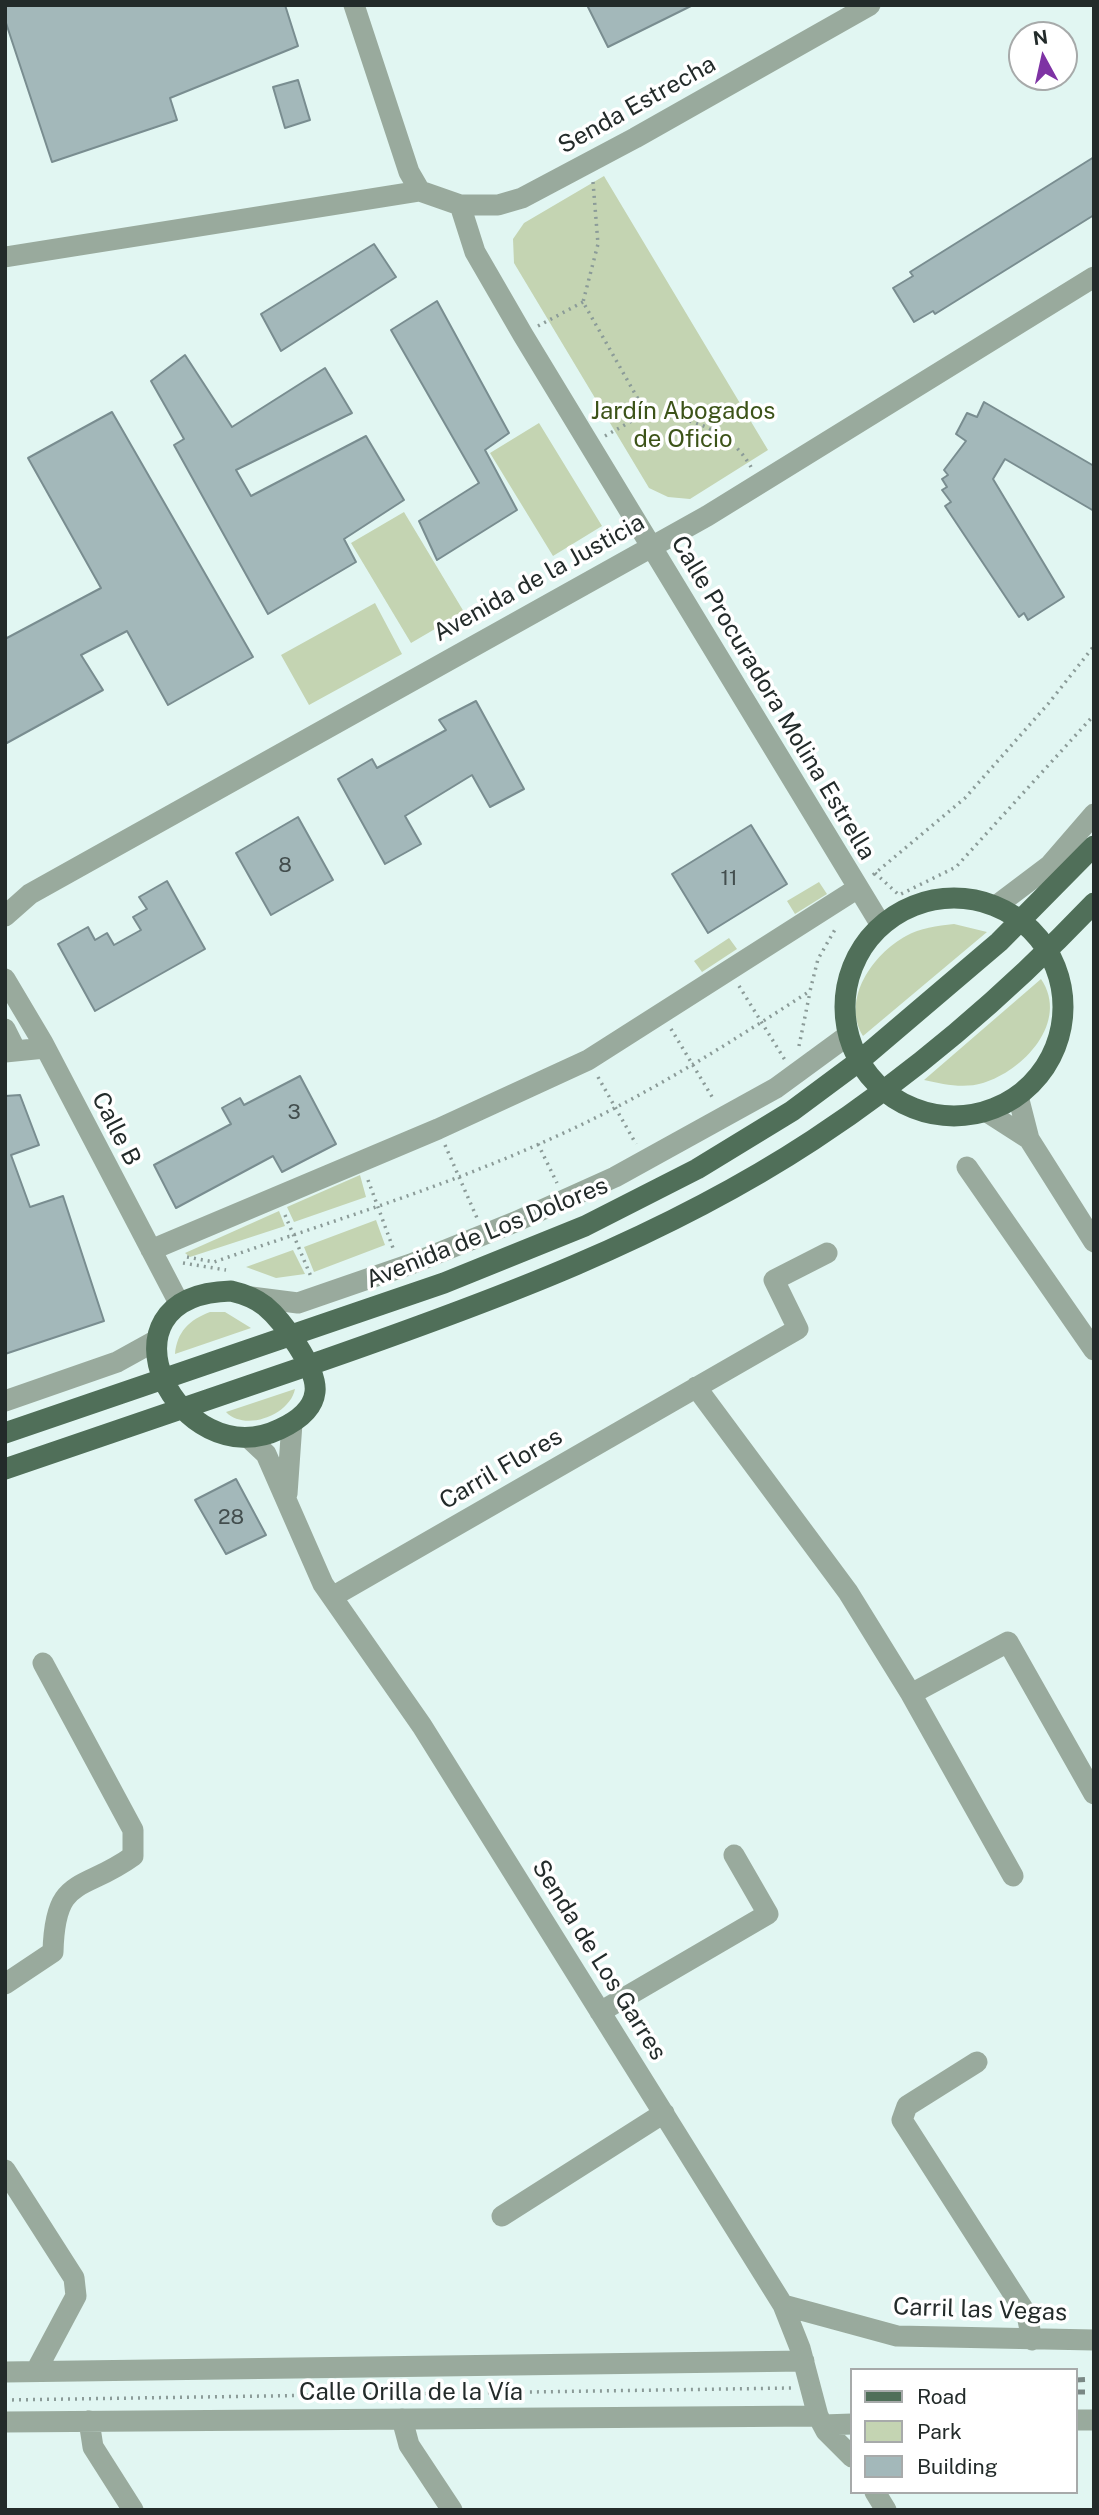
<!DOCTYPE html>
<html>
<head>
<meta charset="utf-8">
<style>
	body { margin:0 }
	#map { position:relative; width:1099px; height:2515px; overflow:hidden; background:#e1f6f2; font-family:"Public Sans",sans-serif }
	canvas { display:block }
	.frame { position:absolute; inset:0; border:7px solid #232b2a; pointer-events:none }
	.legend { position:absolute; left:850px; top:2368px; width:228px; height:126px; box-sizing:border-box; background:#fff; border:2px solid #a7aaaa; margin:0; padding:9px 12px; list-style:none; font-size:21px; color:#232b2a }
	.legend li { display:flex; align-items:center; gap:14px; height:35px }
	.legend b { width:35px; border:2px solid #a7aaaa }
	.north { position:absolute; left:1008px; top:21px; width:70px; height:70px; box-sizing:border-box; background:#fff; border:2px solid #a7aaaa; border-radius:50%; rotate:352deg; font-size:19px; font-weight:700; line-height:28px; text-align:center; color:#232b2a }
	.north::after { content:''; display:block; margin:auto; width:24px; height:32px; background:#7e33a4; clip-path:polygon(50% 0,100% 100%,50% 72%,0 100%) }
</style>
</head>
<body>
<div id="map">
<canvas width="1099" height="2515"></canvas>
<div class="frame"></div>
<ul class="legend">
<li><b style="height:9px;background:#506f59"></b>Road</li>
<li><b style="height:19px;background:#c4d4b2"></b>Park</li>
<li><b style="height:19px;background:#a3b8ba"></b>Building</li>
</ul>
<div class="north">N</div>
</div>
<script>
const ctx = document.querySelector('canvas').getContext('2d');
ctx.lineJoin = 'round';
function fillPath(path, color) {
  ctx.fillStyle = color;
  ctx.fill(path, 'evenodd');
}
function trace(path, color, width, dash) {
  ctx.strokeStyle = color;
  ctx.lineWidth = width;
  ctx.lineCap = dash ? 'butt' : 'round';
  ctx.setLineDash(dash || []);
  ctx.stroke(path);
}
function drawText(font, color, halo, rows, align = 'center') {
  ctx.font = font + ' "Public Sans",sans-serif';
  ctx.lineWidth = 7;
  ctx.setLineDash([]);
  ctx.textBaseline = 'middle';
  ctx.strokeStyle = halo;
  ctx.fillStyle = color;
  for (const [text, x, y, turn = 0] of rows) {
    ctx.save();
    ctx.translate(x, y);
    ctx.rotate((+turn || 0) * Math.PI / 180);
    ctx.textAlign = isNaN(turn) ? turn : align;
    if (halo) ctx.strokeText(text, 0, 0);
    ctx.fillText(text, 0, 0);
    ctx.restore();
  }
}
fillPath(new Path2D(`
	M604 176 768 450 690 499 668 497 649 488 514 263 513 239 524 223Z
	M539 423 602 526 553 556 490 453Z
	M404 512 464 612 411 643 351 543Z
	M375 603 402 654 309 705 281 655Z
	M819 882 827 894 795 914 787 901Z
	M954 924 987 932 863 1036C841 999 873 954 906 936 920 928 937 926 954 924Z
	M729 938 737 949 702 972 694 961Z
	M1041 979C1070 1022 1023 1071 983 1083 963 1089 943 1084 924 1080Z
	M360 1175 366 1197 294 1222 287 1207Z
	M279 1211 285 1226 190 1257 185 1253Z
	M376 1220 385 1245 314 1272 304 1247Z
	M293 1250 305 1274 276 1278 246 1267Z
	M210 1312H225L251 1328 175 1354C177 1332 189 1320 210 1312Z
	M295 1389C290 1415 245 1432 226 1412Z`), '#c4d4b2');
const building = new Path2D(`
	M5 5H285L298 46 170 98 177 120 52 162 5 20Z
	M587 5H693L608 47Z
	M298 80 310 120 285 128 273 87Z
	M1094 157V215L935 314 933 311 914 322 893 288 913 276 910 272Z
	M374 244 396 277 281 351 261 314Z
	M437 301 509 433 485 450 517 510 437 560 419 521 479 483 391 330Z
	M185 355 232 427 325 368 352 413 236 470 251 496 366 436 404 500 344 539 356 562 268 614 174 445 184 439 151 381Z
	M984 402 1094 466V511L1005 459 993 479 1064 597 1028 620 1024 613 1019 617 945 506 951 502 942 490 947 487 942 479 948 475 944 470 966 441 956 434 967 413 977 417Z
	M112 412 253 657 168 705 127 631 81 655 103 690 5 744V639L101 588 28 458Z
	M476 701 524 789 490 807 472 775 405 816 421 844 385 864 338 779 372 759 377 768 446 730 439 720Z
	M298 817 333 880 271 915 236 853Z
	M751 825 787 884 708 933 672 874Z
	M167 881 205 949 95 1011 58 944 88 927 95 940 107 933 114 945 141 930 133 917 147 909 139 897Z
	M300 1076 336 1144 282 1172 273 1156 176 1208 154 1165 231 1124 222 1108 240 1098 244 1105Z
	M20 1095 39 1145 11 1155 30 1207 63 1196 104 1321 5 1354V1096Z
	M236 1479 266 1535 226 1554 195 1500Z`);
fillPath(building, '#a3b8ba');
trace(building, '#798d90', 2);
trace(new Path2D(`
	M593 182 598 244 583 302 646 413C688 418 728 427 751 467
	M538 326 583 302
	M605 436 646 413
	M875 873 899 895 956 867 1094 715
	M873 875 965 798 1048 704 1094 646
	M739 986 785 1060
	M671 1029 714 1100
	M799 1046 810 992
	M598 1077 636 1144
	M538 1144 557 1183
	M445 1145 477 1218
	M368 1180 393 1248
	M285 1215 312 1279
	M187 1257 214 1262C329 1222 446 1187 557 1136 646 1096 728 1044 810 991L818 959 837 926
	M183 1263 226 1270
	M5 2400 791 2388`), '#8b9b98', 3.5, [2, 5]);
trace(new Path2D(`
	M354 5 409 172 420 191
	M420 191 460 205H498L522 198 635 138 870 5
	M460 205 475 252 523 335 881 925
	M5 257 420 191
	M996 906 1049 866 1094 814
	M5 916 30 894 707 516 1094 277
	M5 979 43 1043 179 1303
	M5 1029 16 1051
	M5 1052 45 1048
	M1018 1096 1029 1139 1094 1242
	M987 1112 1029 1139
	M967 1167 1094 1350
	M151 1250 438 1129 588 1060 858 888
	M251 1297 298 1303 411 1264 515 1222 615 1177 776 1088 847 1036
	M696 1387 848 1592 911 1694 1013 1876
	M5 1401 117 1362 155 1341
	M250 1439 266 1454 323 1584 422 1726 783 2305 800 2348 818 2416 826 2431 852 2457
	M287 1494 292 1423
	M332 1597 798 1329 774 1280 827 1253
	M911 1694 1008 1642 1094 1794
	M5 1984 53 1952C55 1874 82 1893 133 1856V1830L43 1663
	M600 2012 768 1914 734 1855
	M977 2062 907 2106 902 2120 1027 2315 1032 2340
	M5 2170 74 2278 76 2296 36 2371
	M502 2216 664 2113
	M783 2305 897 2336 1094 2340
	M5 2372 804 2361
	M402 2419 409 2445 452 2510
	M1076 2420H1094
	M89 2421 93 2447 133 2510
	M5 2422 818 2416
	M823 2425 852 2424
	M875 2492 886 2510`), '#99aa9d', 21);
trace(new Path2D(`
	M845 1007a109 109 0 1 1 218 0a109 109 0 1 1-218 0Z
	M231 1291C244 1294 255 1298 265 1306 282 1320 318 1369 315 1392 313 1410 295 1422 280 1429 179 1478 87 1295 231 1291Z
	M5 1433 444 1283 585 1226 697 1169 792 1111 858 1062 999 942 1094 846
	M5 1469C112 1433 218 1396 324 1360 493 1301 662 1239 813 1140 915 1073 1009 992 1094 903`), '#506f59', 21);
trace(new Path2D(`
	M1076 2380 1094 2379
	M1076 2392H1094`), '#7a8885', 5, [9, 9]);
drawText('21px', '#434e4e', null, [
	["8",285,866],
	["11",729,879],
	["3",294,1113],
	["28",231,1518]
]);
drawText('24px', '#232b2a', '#fff', [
	["Senda Estrecha",637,105,-29],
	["Avenida de la Justicia",539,578,-29],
	["Calle Procuradora Molina Estrella",773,698,59],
	["Calle B",116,1129,63],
	["Avenida de Los Dolores",487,1233,-22],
	["Carril Flores",501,1469,-30],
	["Senda de Los Garres",599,1960,58],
	["Carril las Vegas",980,2310,2],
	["Calle Orilla de la Vía",411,2393]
]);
drawText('24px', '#3c5318', '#fff', [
	["Jardín Abogados",683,412],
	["de Oficio",683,440]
]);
</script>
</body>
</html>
